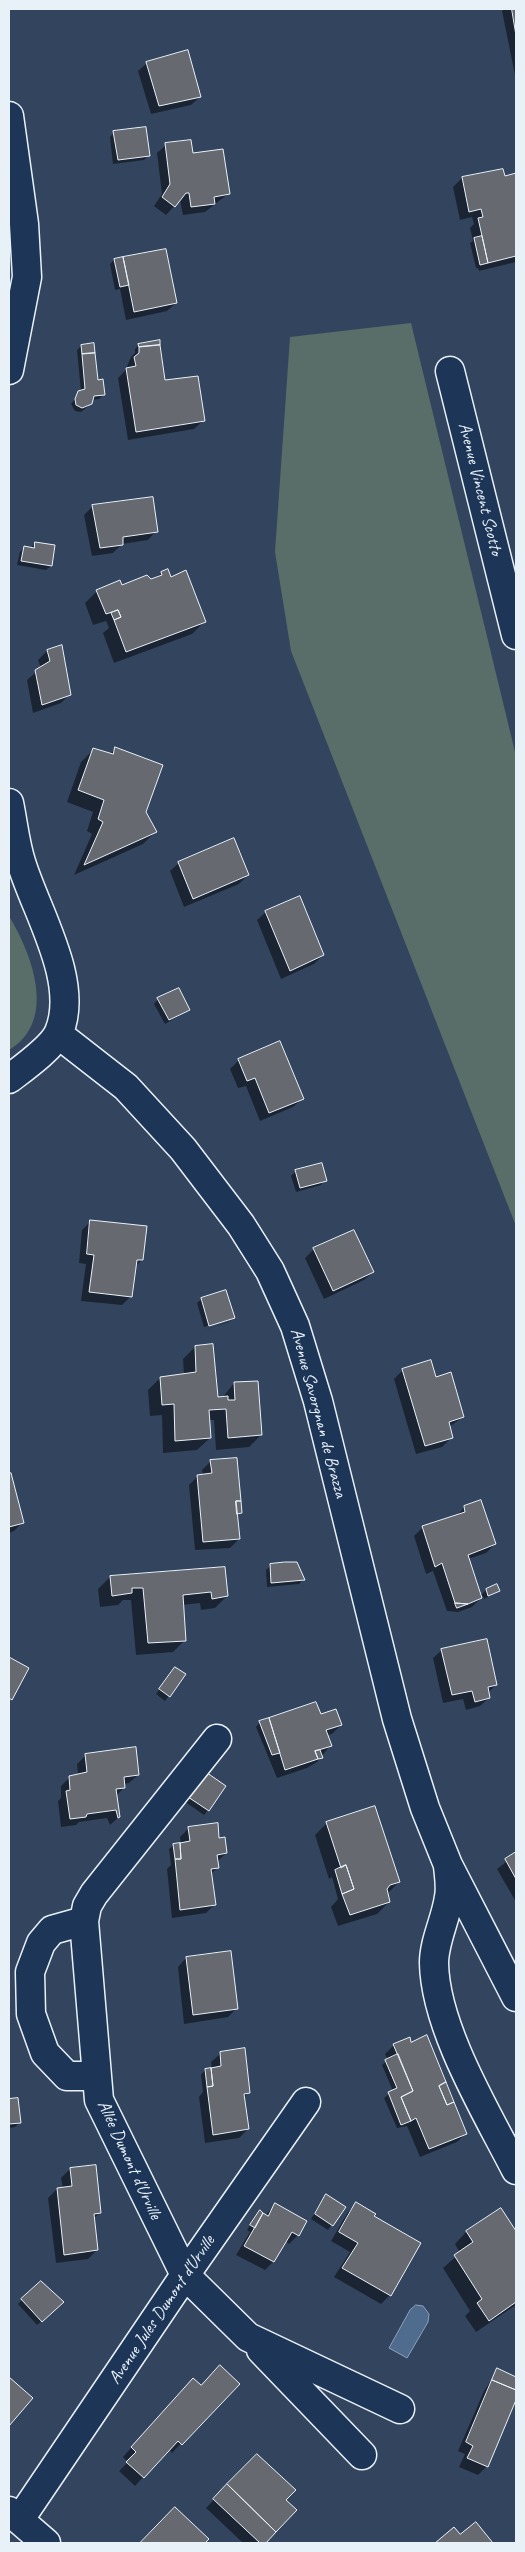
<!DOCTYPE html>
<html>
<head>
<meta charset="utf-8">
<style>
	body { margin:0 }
	#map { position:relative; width:525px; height:2552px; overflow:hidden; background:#33455e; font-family:Caveat,sans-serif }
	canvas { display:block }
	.frame { position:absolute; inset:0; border:10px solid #e8f1f8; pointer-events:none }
</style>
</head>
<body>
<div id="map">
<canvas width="525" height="2552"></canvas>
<div class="frame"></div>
</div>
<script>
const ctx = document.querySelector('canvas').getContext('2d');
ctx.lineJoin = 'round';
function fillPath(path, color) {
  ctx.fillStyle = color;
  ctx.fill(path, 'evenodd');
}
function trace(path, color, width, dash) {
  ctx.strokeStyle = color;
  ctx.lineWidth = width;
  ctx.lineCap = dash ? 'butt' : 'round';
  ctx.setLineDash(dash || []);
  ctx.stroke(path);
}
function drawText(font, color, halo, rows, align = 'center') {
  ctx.font = font + ' Caveat,sans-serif';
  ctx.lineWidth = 4;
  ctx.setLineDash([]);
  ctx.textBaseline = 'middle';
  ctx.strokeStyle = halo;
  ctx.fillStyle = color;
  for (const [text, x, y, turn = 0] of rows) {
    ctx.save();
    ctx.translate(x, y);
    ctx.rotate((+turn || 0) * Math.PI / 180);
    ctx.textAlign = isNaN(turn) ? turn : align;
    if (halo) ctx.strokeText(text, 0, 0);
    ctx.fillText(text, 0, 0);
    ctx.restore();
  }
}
fillPath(new Path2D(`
	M411 323 516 756V1226L291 651 275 552 290 337Z
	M9 916C32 954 58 1021 9 1050Z`), '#596e69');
const water = new Path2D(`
	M416 2305 423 2306 429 2314 428 2322 407 2358 389 2348 410 2310Z`);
fillPath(water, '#4f6c8e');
trace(water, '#8ca1b8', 1);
fillPath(new Path2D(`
	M505 9H516V80L502 11Z
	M147 63 200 97 191 105 151 114 138 71Z
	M114 132 149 155 144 160 113 164 110 137Z
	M166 145 191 154 228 194 205 212 183 215 180 200 166 215 154 206 162 194 157 153Z
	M502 170 504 177 516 175V262L479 271 478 268H476L470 243 473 241 470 228 474 224 472 217 460 220 453 187 462 178Z
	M114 260 176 303 167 311 126 320 120 289 115 290 110 264Z
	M92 345 97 381 104 394 99 399 92 400 91 404 81 412 75 411 71 404 81 392 77 350 81 346Z
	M139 345 164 381 203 421 194 429 128 440 118 378 125 371 131 357 135 353V349Z
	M93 506 156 531 148 540 122 544 113 553 92 556 84 515Z
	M35 543 51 566 46 570 17 565 20 552 24 548 30 549Z
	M162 573 170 578 204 622 192 634 114 663 103 633 109 628 106 621 93 625 85 603 97 591 151 580Z
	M47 651 70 694 61 703 33 713 27 680 41 668 38 660Z
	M116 748 155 832 143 844 74 875 92 834 87 831 93 812 67 802 81 762 93 750 110 754Z
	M179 863 248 875 239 884 184 907 170 871Z
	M266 912 323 955 314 964 281 979 257 920Z
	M158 999 189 1010 165 1024 154 1004Z
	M239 1060 302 1099 293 1107 260 1121 246 1086 238 1088 230 1069Z
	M321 1165 325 1180 321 1185 296 1192 291 1176 295 1172Z
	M91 1221 142 1260 135 1267 131 1296 122 1305 81 1301 86 1264 79 1263 82 1230Z
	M314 1249 373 1272 364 1280 324 1299 305 1258Z
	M202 1299 233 1318 229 1322 204 1330 230 1321V1318L204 1327 197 1303Z
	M195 1347 216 1398H222L234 1383 261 1435 249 1447 216 1450 214 1420H209L210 1438 197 1450 163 1453 162 1415 150 1416 148 1390 160 1378 184 1375 183 1359Z
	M403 1370 435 1379 463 1417 449 1427 451 1438 442 1447 416 1454 394 1379Z
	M211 1461 240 1513 236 1517 239 1539 230 1548 195 1550 189 1485 198 1476 203 1475 202 1470Z
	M9 1471 23 1522 14 1531 9 1533Z
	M465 1507 495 1544 486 1553 468 1559 480 1596 486 1590 496 1585 498 1591 484 1599 483 1596 472 1607 458 1612 447 1611 433 1571 426 1574 414 1536 423 1527 456 1516Z
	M271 1565 303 1580 299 1584 267 1587 266 1570Z
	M224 1569 227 1596 215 1608 201 1610 200 1603 182 1605 185 1640 173 1652 136 1655 131 1600H123L118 1605 100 1607 98 1589 110 1577Z
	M442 1650 496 1685 488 1693 489 1698 480 1706 466 1710 463 1699 443 1703 433 1658Z
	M9 1658 27 1668 9 1701Z
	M175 1668 185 1674 165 1701 156 1694Z
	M260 1722 341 1725 332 1734 326 1735 330 1746 317 1762 307 1768 277 1778 256 1727Z
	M86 1755 138 1775 129 1783 124 1784V1788L116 1796 119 1817 110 1825 107 1818 79 1822 76 1825 61 1827 58 1801 61 1798V1786L70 1777 78 1775 77 1764Z
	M200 1770 208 1810 204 1815 178 1797Z
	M327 1823 399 1882 387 1894 389 1902 377 1914 338 1926 331 1907 338 1899 332 1877 329 1879 315 1835Z
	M189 1828 217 1840 226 1853 217 1862V1868L211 1874 215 1904 206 1913 172 1918 167 1869 171 1865 169 1849 174 1845 181 1844 180 1837Z
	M516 1854V1902L497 1869Z
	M186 1958 237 2008 228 2017 184 2024 178 1967Z
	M394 2045 466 2133 457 2142 420 2157 407 2126 397 2128 384 2098 393 2091 382 2065 388 2060 385 2054Z
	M220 2054 249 2092 244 2098 248 2129 239 2138 205 2143 199 2097 203 2092 201 2075 205 2070 212 2069 211 2062Z
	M17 2100 20 2122 15 2127 9 2128V2101Z
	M70 2169 100 2213 93 2219 97 2250 88 2259 56 2263 48 2198 57 2189 63 2188 61 2178Z
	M326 2196 344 2207 328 2230 311 2219Z
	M356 2204 390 2295 381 2304 334 2277 350 2252 331 2241 348 2212Z
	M275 2205 298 2235 289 2244 285 2241 273 2262 265 2270 236 2255 250 2232 247 2230 256 2216 260 2212 265 2216Z
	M500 2210 516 2234V2305L476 2332 465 2316 470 2311 443 2268 460 2253 455 2244 466 2232Z
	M22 2300 58 2306 37 2325 18 2304Z
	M498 2370 516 2378V2396L487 2466 478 2475 459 2467 465 2454 458 2451 484 2391Z
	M238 2384 172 2453 169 2449 135 2486 119 2471 128 2462 123 2457 184 2388Z
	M257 2455 285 2500 295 2510 264 2543H243L206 2508Z
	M166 2517 207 2539 203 2543H142Z
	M476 2523 492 2543H437L454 2529 460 2536Z`), '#0007');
const building = new Path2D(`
	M512 9H516V35Z
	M188 50 201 97 159 106 146 62Z
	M146 127 150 156 118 160 113 131Z
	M191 140 193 153 223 149 230 194 214 197 215 204 191 207 189 193H186L175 207 162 197 170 184 165 143Z
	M503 169 505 176 516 173V256L488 263 478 218 483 217 481 209 469 212 462 177Z
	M482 236 488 263 480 265 474 238Z
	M166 249 177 303 134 312 123 257Z
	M123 257 129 285 120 287 114 259Z
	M160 340V345L139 347 138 344Z
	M94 343 95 353 82 354 81 345Z
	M160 345 165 380 198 376 205 421 136 432 126 368 136 366 134 357 139 353V347Z
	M95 353 98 380 103 379 105 395 94 396 92 404 82 408 76 405 75 399 78 391 85 389 82 354Z
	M153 497 158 532 123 537V545L100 548 92 505Z
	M35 542 55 545 52 566 21 561 24 546 34 548Z
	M168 569 171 577 186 570 206 622 126 652 114 620 121 617 118 610 106 614 96 590 120 580 122 585 147 575 151 579 162 575 161 572Z
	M118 610 121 617 114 620 111 613Z
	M62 645 71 695 42 705 35 670 50 661 47 650Z
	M115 747 163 765 146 812 157 832 84 865 103 822 98 819 104 800 78 790 93 748 113 754Z
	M234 838 249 875 193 899 178 862Z
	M300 896 324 955 290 971 265 911Z
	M179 988 190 1010 169 1020 157 998Z
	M280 1041 304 1099 269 1113 255 1078 247 1081 238 1059Z
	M322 1163 327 1181 300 1188 295 1170Z
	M90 1220 147 1226 143 1260H137L132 1297 89 1292 94 1255 87 1254Z
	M354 1230 374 1272 333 1291 313 1248Z
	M226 1290 235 1318 209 1326 201 1298Z
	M213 1344 218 1397 228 1396V1400H235L234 1382 258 1381 262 1435 228 1438 226 1409 209 1410 211 1438 175 1441 174 1404 162 1405 160 1377 196 1372 195 1346Z
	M431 1360 436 1377 451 1372 464 1417 449 1422 453 1438 425 1446 402 1369Z
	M237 1458 241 1501H236L240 1539 203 1542 197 1475 212 1473 210 1460Z
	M11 1473 24 1523 9 1527V1474Z
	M481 1500 496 1544 468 1555 482 1598 468 1604 455 1603 442 1563 435 1567 422 1526 465 1512 464 1506Z
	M236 1501H241L242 1513 237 1514Z
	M285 1562H297L305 1580 271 1583 270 1564Z
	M225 1567 228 1596 212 1599 211 1592 183 1595 186 1641 148 1643 143 1588H132V1593L112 1596 110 1576Z
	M497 1584 500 1591 488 1596 486 1589Z
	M455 1603 468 1604 457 1608Z
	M487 1639 497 1685 488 1687 490 1698 475 1702 472 1691 452 1695 441 1649Z
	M9 1657 29 1668 12 1700 9 1698Z
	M175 1667 186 1674 170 1697 159 1689Z
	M316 1702 321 1714 336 1709 342 1725 326 1730 332 1746 315 1751 318 1759 285 1770 269 1718Z
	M269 1718 280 1753 272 1755 259 1721Z
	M136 1747 139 1775 124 1777 125 1788 116 1789 120 1817 118 1818 116 1810 87 1814 86 1817 70 1819 66 1791 70 1790 69 1776 87 1772 85 1754Z
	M320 1750 323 1758 318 1759 315 1751Z
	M200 1768 226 1786 209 1811 182 1793Z
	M375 1806 400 1882 390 1885 387 1889 390 1902 350 1915 342 1894 354 1889 346 1865 341 1868 326 1822Z
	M218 1823 219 1838 225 1837 227 1853 217 1855 219 1868 211 1869 216 1905 180 1910 175 1859H181L180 1843 190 1841 188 1827Z
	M180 1843 181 1859H175L173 1844Z
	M516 1852V1879L505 1859Z
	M346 1865 354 1889 342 1894 335 1870Z
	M231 1951 238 2009 193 2015 186 1957Z
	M427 2035 446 2082 439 2086 447 2105 454 2102 467 2134 429 2149 416 2118 411 2121 401 2097 413 2091 393 2044 410 2037 411 2042Z
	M245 2048 250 2093 244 2094 249 2129 213 2135 207 2087 213 2086 211 2068 221 2066 220 2052Z
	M398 2054 413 2091 401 2097 411 2121 401 2125 388 2092 397 2088 385 2060Z
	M211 2068 213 2086 207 2087 205 2069Z
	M446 2082 454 2102 447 2105 439 2086Z
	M18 2098 21 2123 9 2124V2099Z
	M96 2165 101 2213 94 2214 98 2250 64 2255 57 2188 72 2186 70 2168Z
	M326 2194 346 2207 333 2226 315 2214Z
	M356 2202 376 2214 374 2216 421 2243 391 2296 342 2268 358 2243 339 2232Z
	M275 2203 307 2221 299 2236 292 2232 274 2262 244 2246 263 2213 268 2216Z
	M501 2208 516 2231V2302L489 2321 477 2303 482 2299 454 2255 473 2242 466 2231Z
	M260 2210 263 2213 255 2228 250 2225Z
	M41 2281 64 2302 42 2322 21 2299Z
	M220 2365 240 2384 182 2445 178 2441 144 2478 126 2462 136 2452 131 2447 193 2378 201 2385Z
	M497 2368 516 2377V2390L492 2380Z
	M9 2377 33 2398 9 2426Z
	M492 2380 516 2390V2400L488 2467 467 2458 473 2446 466 2442Z
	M257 2454 296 2490 286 2500 297 2510 276 2532 227 2484Z
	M227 2484 276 2532 266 2543H260L213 2499Z
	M175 2507 209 2539 205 2543H140Z
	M476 2522 493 2543H435L454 2527 460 2534Z`);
fillPath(building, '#666970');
trace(building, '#e8f1f8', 1);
const minor = new Path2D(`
	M9 116 24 224 27 277 9 370
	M450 371 516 635
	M9 803C13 822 15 843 21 862 36 912 80 981 59 1032 53 1047 22 1069 9 1079
	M58 1034 126 1087 183 1149 241 1225 270 1271 295 1326 318 1401 397 1719 425 1808 448 1865 516 1997
	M217 1739 94 1894 87 1906 84 1921 99 2100 185 2275 248 2337 400 2409
	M448 1866C449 1876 451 1887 449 1897 446 1919 434 1941 434 1963 435 2028 487 2113 516 2170
	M84 1921 52 1930 41 1943 30 1972 31 2014 45 2053 67 2076H95
	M261 2350 362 2455
	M20 2519 185 2275 306 2102`);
const major = new Path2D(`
	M9 2511 46 2543`);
trace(minor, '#e8f1f8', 31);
trace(major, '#e8f1f8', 31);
trace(minor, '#1d3557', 28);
trace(major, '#1d3557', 28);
drawText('18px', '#e8f1f8', '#1d3557', [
	["Avenue Vincent Scotto",480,489,76],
	["Avenue Savorgnan de Brazza",318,1413,75],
	["Allée Dumont d'Urville",129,2160,65],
	["Avenue Jules Dumont d'Urville",162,2310,-56]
]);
</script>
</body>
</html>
